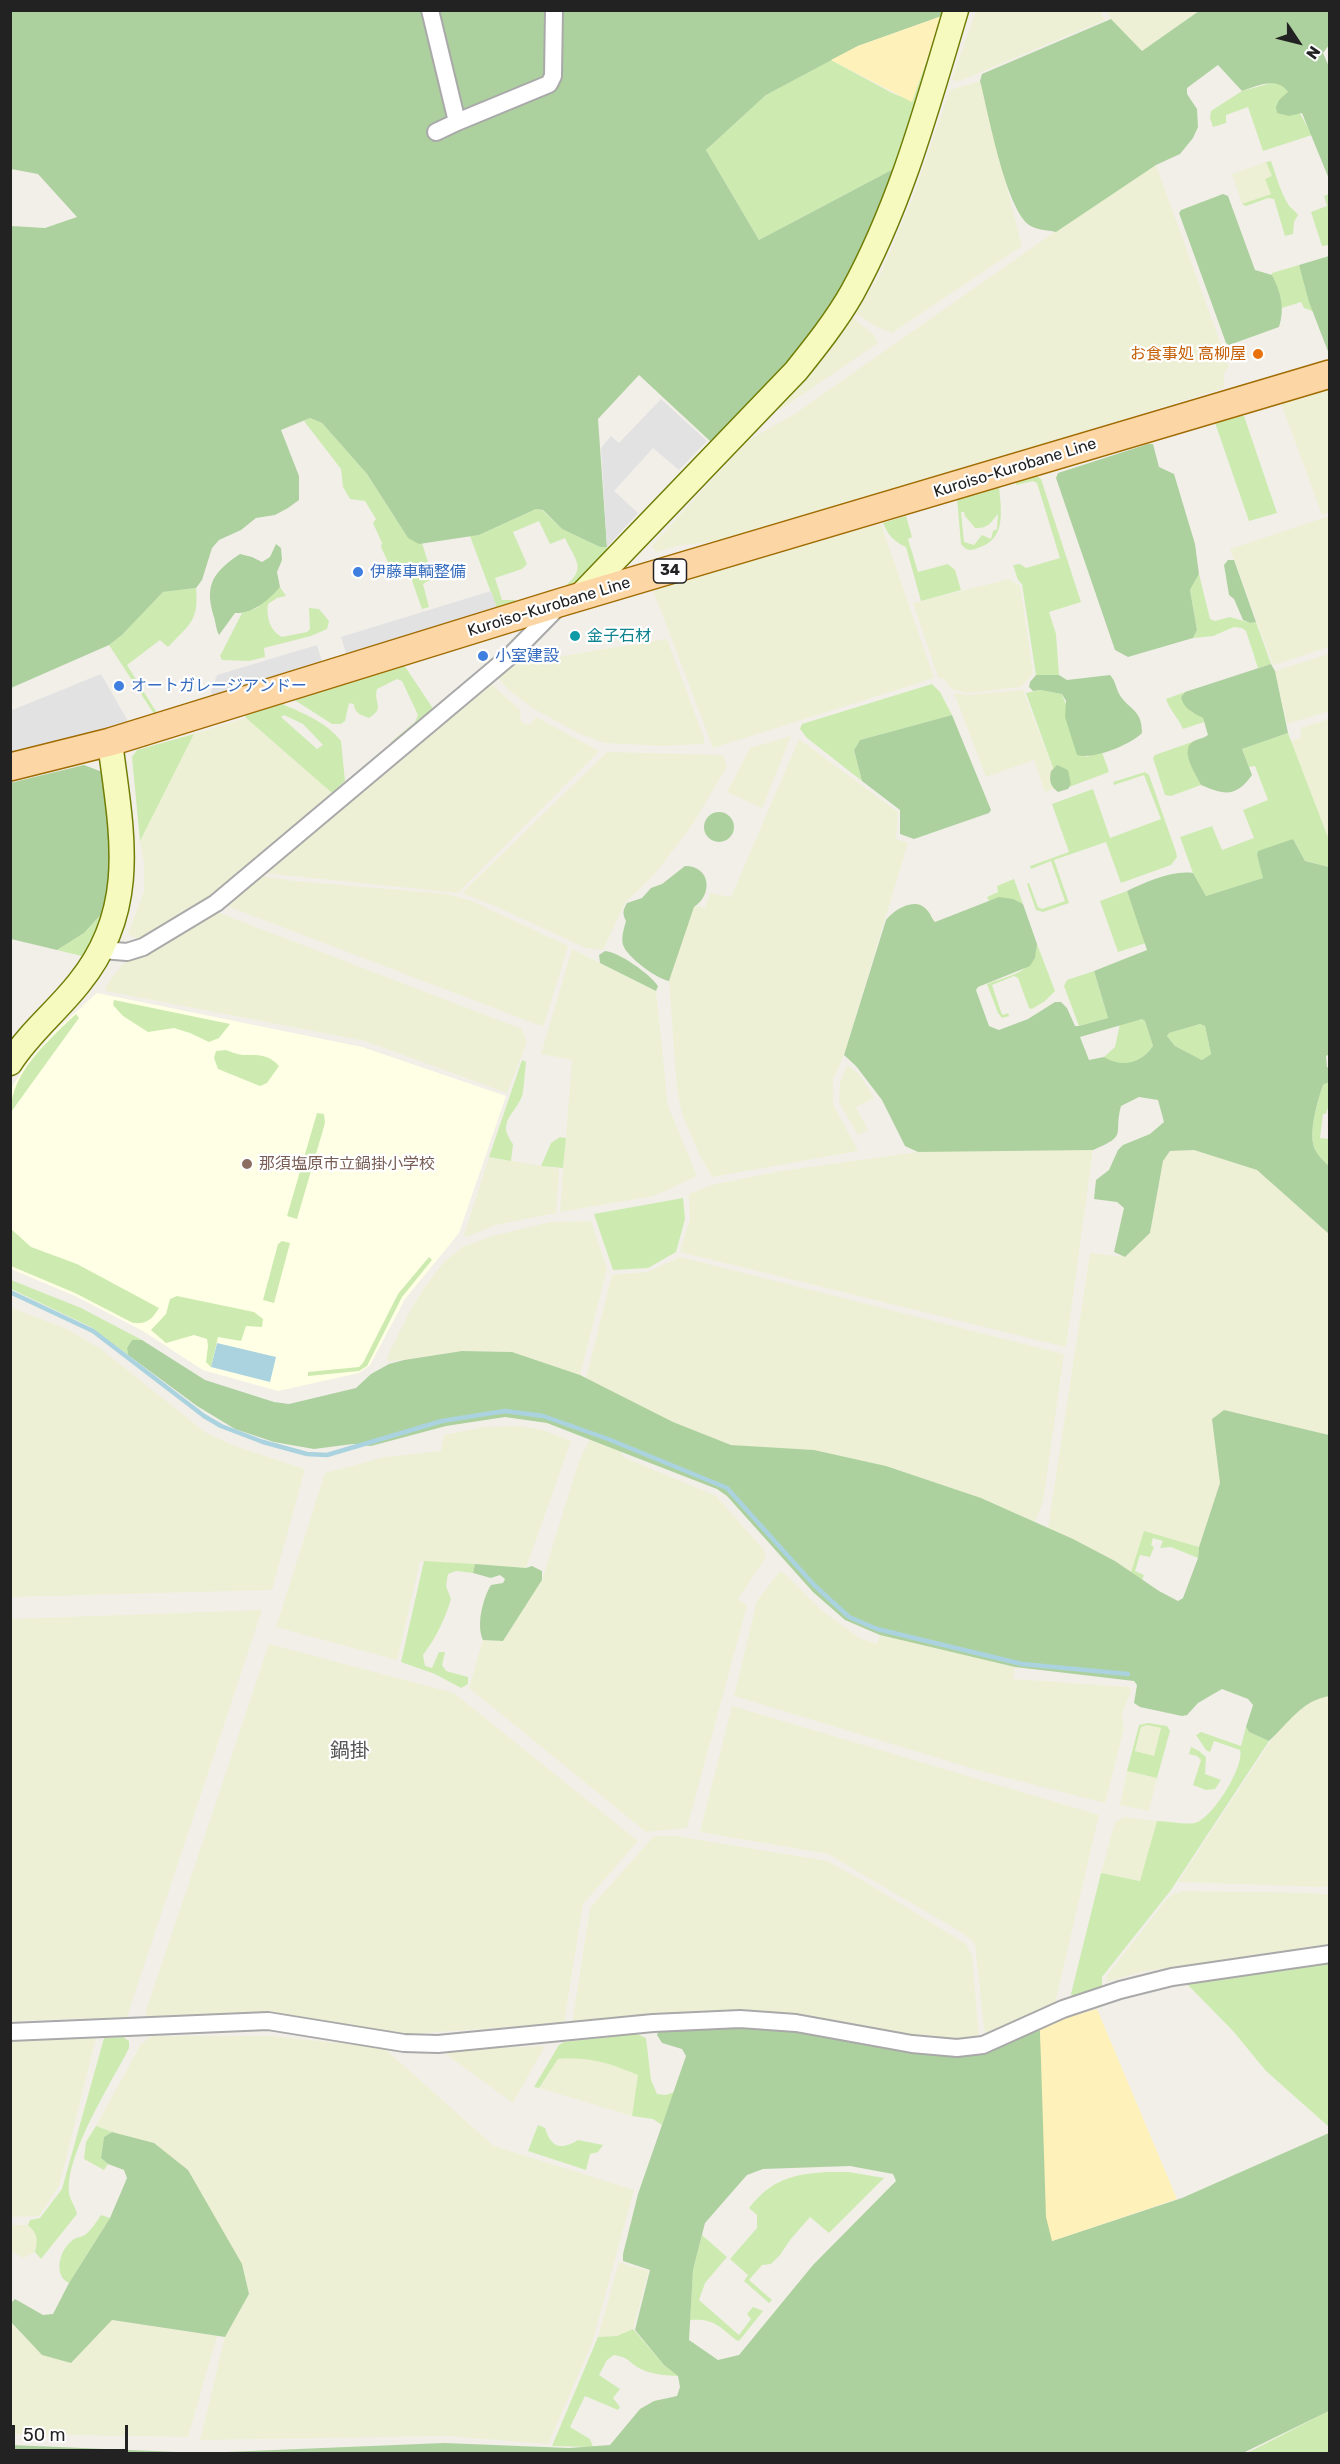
<!DOCTYPE html>
<html>
<head>
<meta charset="utf-8">
<style>
	body { margin:0 }
	#map { position:relative; width:1340px; height:2464px; overflow:hidden; background:#f2efe9; font-family:Rubik,sans-serif }
	canvas { display:block }
	.frame { position:absolute; inset:0; border:12px solid #222; pointer-events:none }
	.north { position:absolute; left:1268px; top:12px; width:60px; height:60px; -webkit-text-stroke:4px #fff; paint-order:stroke; rotate:125deg; font-size:16px; font-weight:700; line-height:24px; text-align:center; color:#222 }
	.north::after { content:''; display:block; margin:auto; width:21px; height:27px; background:#222; clip-path:polygon(50% 0,100% 100%,50% 72%,0 100%) }
	.scale { position:absolute; left:12px; top:2425px; width:116px; height:27px; box-sizing:border-box; border:3px solid #222; border-top:0; padding-left:8px; font-size:18px; line-height:21px; white-space:nowrap; color:#222; -webkit-text-stroke:4px #fff; paint-order:stroke }
</style>
</head>
<body>
<div id="map">
<canvas width="1340" height="2464"></canvas>
<div class="frame"></div>
<div class="north">N</div>
<div class="scale">50 m</div>
</div>
<script>
const ctx = document.querySelector('canvas').getContext('2d');
ctx.lineJoin = 'round';
function fillPath(path, color) {
  ctx.fillStyle = color;
  ctx.fill(path, 'evenodd');
}
function trace(path, color, width, dash) {
  ctx.strokeStyle = color;
  ctx.lineWidth = width;
  ctx.lineCap = dash ? 'butt' : 'round';
  ctx.setLineDash(dash || []);
  ctx.stroke(path);
}
function drawText(font, color, halo, rows, align = 'center') {
  ctx.font = font + ' Rubik,"Noto Sans JP",sans-serif';
  ctx.lineWidth = 4.5;
  ctx.setLineDash([]);
  ctx.textBaseline = 'middle';
  ctx.strokeStyle = halo;
  ctx.fillStyle = color;
  for (const [text, x, y, turn = 0] of rows) {
    ctx.save();
    ctx.translate(x, y);
    ctx.rotate((+turn || 0) * Math.PI / 180);
    ctx.textAlign = isNaN(turn) ? turn : align;
    if (halo) ctx.strokeText(text, 0, 0);
    ctx.fillText(text, 0, 0);
    ctx.restore();
  }
}
fillPath(new Path2D(`
	M97 993 362 1047 506 1096 459 1233 405 1299 370 1365 359 1373 278 1391 203 1370 143 1331 75 1296 11 1269 10 1090 27 1063 57 1029Z`), '#ffffe5');
fillPath(new Path2D(`
	M976 11H1100L1105 20 957 82 952 79Z
	M1107 11H1199L1142 51 1111 19Z
	M980 81 1022 246 892 333 875 326 856 313 881 273 912 200 950 90Z
	M1266 162 1272 176 1271 195 1242 204 1232 174Z
	M1156 165 1229 367 1224 373V388L831 510 720 541 682 545 656 552 652 546 747 441 796 413 1093 205Z
	M852 317 874 335 878 343 780 410 778 406 826 356Z
	M1329 387V512L1322 515 1281 403Z
	M1329 516V647L1273 665 1230 549Z
	M881 524 934 678 713 748 653 590 778 551Z
	M1009 579 1020 586 1033 673 1021 687 967 693 951 689 945 680 938 677 913 603Z
	M667 639 704 738V744L663 746 605 743 578 733 534 709 510 691 495 675 499 671 512 665 532 661Z
	M1329 654V711L1287 724 1275 671Z
	M488 681 521 711 520 720 524 724H531L536 717 599 751 458 893 264 873Z
	M1023 690 1060 787 1045 792 1034 760 986 777 954 693 968 695Z
	M246 718 332 793 214 895 140 940 128 934 144 891V863L140 841 194 734Z
	M1329 719V840L1291 741 1301 738V728Z
	M791 736 762 808 727 792 750 748Z
	M799 739 898 812 896 839 908 843 844 1055 833 1080V1104L858 1151 712 1177 699 1154 682 1114 677 1090 669 981 694 906 705 908 710 893 731 897Z
	M607 752 723 755 727 766 693 824 654 875 625 903 603 950 586 948 497 907 462 893Z
	M261 876 294 881 446 894 472 901 568 946 544 1025 541 1026 227 906V903Z
	M214 911 522 1029 527 1042 507 1093 365 1041 106 991V986L122 965Z
	M572 949 656 991 668 1106 697 1176 654 1196 560 1212 572 1060 541 1054Z
	M847 1065 860 1075 874 1098 856 1107 868 1130 858 1135 839 1102 840 1083Z
	M1029 1149 1093 1150 1066 1347 680 1252 690 1219 689 1194 712 1185 781 1171 918 1152Z
	M1194 1150 1257 1170 1329 1234V1435L1224 1410 1212 1419 1220 1483 1199 1547 1144 1532 1131 1572 1115 1561 1048 1528 1090 1253 1125 1257 1150 1233 1163 1161 1170 1151Z
	M489 1157 559 1169 556 1213 496 1225 466 1237 464 1235Z
	M591 1221 607 1269 580 1375 512 1352 462 1351 388 1362 387 1357 411 1309 424 1288 443 1263 462 1247 493 1236 551 1222Z
	M680 1257 1064 1354 1043 1502 1035 1522 985 1500 886 1466 818 1451 731 1445 673 1422 586 1378 612 1275 648 1272Z
	M10 1307 67 1329 101 1349 205 1432 232 1445 305 1469 272 1590 11 1597Z
	M520 1426 543 1430 571 1441 526 1568 420 1561 397 1660 276 1627 325 1473 385 1457 441 1451 444 1435 484 1427Z
	M590 1439 620 1450 623 1457 716 1496 764 1550 766 1557 738 1599 747 1606 687 1828 646 1832 469 1688 483 1640 503 1641 542 1580 579 1461Z
	M779 1572H783L821 1610 861 1639 877 1644 880 1635 1015 1667 1013 1679 1129 1687 1131 1691 1122 1714 1124 1729 1105 1803 984 1772 734 1696 757 1601Z
	M262 1610 127 2017 11 2021V1619Z
	M269 1644 454 1693 638 1841 583 1904 564 2023 410 2034 271 2013 146 2018V2011Z
	M1329 1696V1886L1322 1887 1178 1882 1280 1727 1313 1699Z
	M732 1706 1099 1815 1054 2008 988 2036 984 2030 975 1944 964 1934 828 1854 700 1832Z
	M1147 1725 1161 1728 1154 1756 1135 1752 1141 1727Z
	M1127 1771 1157 1778 1149 1811 1120 1805Z
	M1124 1817 1157 1821 1141 1881 1101 1873 1115 1822Z
	M654 1836H676L827 1861 867 1883 966 1944 972 1956 979 2037 959 2043 572 2024 590 1908Z
	M1183 1891 1314 1893 1329 1895V1947L1145 1971 1107 1982 1106 1977 1166 1900 1173 1894Z
	M152 2036H272L384 2048 494 2146 634 2190 592 2343 548 2444 448 2436 200 2440 225 2337 249 2294 154 2143 112 2132 96 2126 141 2044Z
	M96 2038 59 2186 39 2216 11 2217V2041Z
	M545 2046 513 2103 447 2055 446 2050Z
	M585 2058 604 2062 639 2075 632 2116 539 2088 558 2059Z
	M13 2225H28L34 2230 38 2240 35 2252 23 2258 11 2251 10 2229Z
	M619 2262 649 2271 633 2329 617 2336 598 2337Z
	M111 2320 217 2336 188 2437 11 2434 10 2322 42 2355Z`), '#eef0d5');
fillPath(new Path2D(`
	M933 42 937 45 899 166 759 240 706 150 766 95 831 60 892 93 912 101Z
	M1275 82 1284 86 1288 92 1312 135 1263 151 1248 107 1226 115V123L1213 127 1210 118 1211 111 1242 91Z
	M1271 161C1276 175 1280 191 1288 204 1291 209 1295 210 1298 215L1294 222 1293 234 1285 236 1274 199 1268 198 1246 206 1242 204 1271 194 1265 179 1272 176 1266 162Z
	M1329 194V245L1322 246 1311 212 1327 206 1324 196Z
	M1299 265 1315 312 1304 308 1301 302 1282 308 1271 277 1272 273Z
	M1239 412 1244 416 1277 513 1249 521 1214 420Z
	M310 418 322 423 367 474 408 538 422 543 433 578 423 584 429 607 422 609 409 572 394 575 381 547 382 543 373 523 376 519 365 501 350 499 343 487 341 469 304 421Z
	M1035 475 1041 479 1081 602 1049 612 1056 634 1059 675H1036L1022 584 1018 580 1013 565 1020 564 1026 568 1060 558 1037 483 1033 481 1016 485 1015 480Z
	M999 486C1001 511 1007 539 978 548 970 551 967 551 961 544L957 498ZM961 512H964L965 516 975 528C988 529 990 523 998 514L997 529 993 531 991 539 982 535 974 545 964 542Z
	M536 509 542 510 562 529 600 547H607V550L577 584 566 588V585C587 568 575 560 565 538L550 544 539 521 513 532 527 564 522 569 495 578 502 600H515L523 605 499 614 470 536 479 535Z
	M906 516 912 537 908 539 918 572 948 564 955 570 961 590 921 601 906 547C894 542 888 535 883 523Z
	M1199 574 1210 619 1215 621 1230 617 1250 623 1256 622 1271 664 1258 668 1246 631 1242 628 1234 627 1213 636 1193 638 1197 630 1190 590Z
	M280 587 286 596 277 598 268 604C266 617 270 631 282 637L307 632 310 629 309 608 319 609 329 621 327 629 311 636 264 648 265 657 249 661 222 660 220 656 242 613 257 608Z
	M196 588C199 621 190 624 168 647L160 640 127 665 157 713 198 702 156 717 109 645 122 635 163 592Z
	M404 665 434 710 392 745 391 742 415 722 418 715 402 681 397 679 377 689C373 704 386 707 369 718 361 715 354 713 354 704L349 703 345 721 341 724H332L293 699Z
	M932 684 940 692 952 715 860 740 854 750 862 781 807 738 800 729 802 724Z
	M1040 690 1062 694 1085 757 1102 752 1109 772 1061 790 1026 693Z
	M1185 692 1181 697 1192 712 1203 718 1204 722 1183 729C1178 717 1170 711 1166 699Z
	M280 703C300 712 327 722 341 741L345 781 332 793 246 718 245 715ZM284 715 303 724 323 745 317 749 281 717Z
	M1288 733 1329 840V867L1305 861 1293 839 1257 855 1264 878 1206 896 1193 873 1180 837 1212 826 1222 850 1254 838 1243 810 1268 800 1255 766 1249 767 1242 749Z
	M194 734 140 841 132 757 137 750Z
	M1192 742C1183 756 1194 770 1201 785L1171 796 1165 795 1153 758 1155 755Z
	M1145 772 1149 775 1176 852 1177 857 1171 865 1121 883 1106 842 1054 860 1069 903 1043 912 1036 910 1027 884 1029 883 1038 907 1042 909 1065 901 1051 861 1031 869 1030 866 1069 852 1052 804 1093 789 1110 838 1161 819 1144 775 1114 785 1113 782Z
	M1014 879 1023 904C1011 898 1002 896 989 901L987 897 998 892 997 886Z
	M1127 891 1146 943 1118 952 1100 901Z
	M106 909 86 957 57 950 84 933Z
	M1037 944 1055 991 1045 1001 1032 1009 1029 1008 1018 978 1014 976 992 985 1001 1012 1003 1015 1008 1013 1009 1016 1002 1018 998 1013 987 984C1013 974 1032 974 1037 944Z
	M1094 971 1108 1018 1079 1026 1064 986 1067 980Z
	M114 1000 230 1024 219 1038 209 1042 190 1033 174 1028 148 1032 123 1016 113 1005Z
	M76 1014 79 1018 11 1112C10 1073 49 1040 76 1014Z
	M1142 1019 1145 1021 1153 1046C1140 1063 1122 1070 1104 1057L1115 1047 1120 1024Z
	M1200 1024 1205 1026 1211 1054 1202 1060 1175 1046 1167 1036 1169 1033Z
	M226 1050C232 1052 238 1055 244 1055 259 1055 268 1054 279 1066L267 1083 260 1086 218 1069 214 1058 216 1051Z
	M522 1060 526 1062C525 1070 524 1091 522 1096 515 1115 496 1121 513 1144L511 1161 489 1157Z
	M1329 1082V1104L1326 1114H1323L1320 1138 1329 1139V1166C1323 1160 1314 1152 1313 1143 1310 1126 1318 1100 1323 1085Z
	M317 1113 324 1114 325 1123 297 1219 287 1216Z
	M560 1137 566 1138 563 1168 541 1166 551 1143Z
	M683 1198 685 1219 676 1252 648 1268 613 1270 594 1214Z
	M11 1229 31 1247 77 1264 159 1308C152 1319 148 1324 133 1323L75 1293 11 1266Z
	M282 1241 290 1243 274 1303 263 1300 278 1244Z
	M429 1257 432 1260 402 1297 367 1366 359 1371 308 1376V1372L359 1367 363 1363 398 1294Z
	M11 1280 81 1308 142 1340H132L127 1348 128 1355 91 1327 11 1289Z
	M177 1296 254 1312 263 1319 262 1327 246 1326 241 1341 218 1337 211 1367 206 1362 208 1346 207 1339 194 1335 166 1343 151 1330 166 1314 170 1299Z
	M1144 1531 1199 1547 1198 1558 1171 1547 1160 1548 1163 1541 1153 1538 1151 1545 1154 1547 1150 1557 1140 1555 1135 1571 1144 1575 1142 1580 1131 1572Z
	M424 1561 475 1564 473 1573 456 1571 448 1574 446 1586 451 1599C445 1619 436 1638 423 1655L425 1666 432 1668 439 1652H445L442 1665 446 1671 468 1677V1684L461 1688 435 1674 401 1662Z
	M1148 1723 1167 1726 1170 1731 1157 1778 1127 1771 1139 1725ZM1147 1725 1161 1728 1154 1756 1135 1751 1141 1727Z
	M1246 1727 1249 1732 1269 1741 1171 1890 1102 1977V1991L1073 2001 1071 1994 1101 1873 1140 1881 1157 1821C1169 1821 1184 1825 1195 1823 1212 1819 1245 1766 1240 1750L1214 1741 1210 1752 1206 1750 1196 1735 1201 1732 1241 1746Z
	M1191 1747 1199 1751 1206 1757 1205 1774 1221 1780 1215 1789 1206 1790 1193 1785 1201 1760 1197 1756 1189 1754Z
	M1329 1961V2127L1266 2071 1233 2031 1185 1982Z
	M637 2034 646 2038 651 2080 657 2094 666 2095 674 2092 662 2125 653 2119 632 2116 638 2075C608 2063 592 2057 558 2059L539 2088 534 2087 559 2045 564 2042Z
	M123 2037 129 2041V2048C112 2082 61 2161 70 2197 72 2203 76 2208 77 2214L41 2259 35 2252C38 2240 38 2234 28 2225L30 2220 40 2218 62 2189 104 2038Z
	M538 2125 545 2128C551 2147 560 2151 578 2140L603 2145 598 2152 590 2154 586 2170 528 2151Z
	M96 2126 112 2132 104 2137 101 2158 108 2164 104 2170 84 2159 86 2142Z
	M827 2172H849L884 2178 829 2233 810 2217 790 2240 780 2255 771 2264 762 2265 749 2280 772 2300 769 2303 744 2281 748 2275 730 2259 757 2228V2215L749 2208C771 2180 792 2174 827 2172Z
	M101 2215 110 2218 69 2283C52 2275 60 2248 74 2239 78 2237 83 2237 86 2234 92 2229 97 2221 101 2215Z
	M702 2235 727 2257 705 2283 699 2300 739 2335 751 2319 747 2314 753 2307 763 2311 739 2341 736 2340C719 2326 713 2318 690 2320L693 2270Z
	M633 2329 664 2365 678 2376C665 2375 651 2375 639 2368 627 2361 630 2358 614 2355L607 2360 599 2375 620 2389 613 2398 620 2407 618 2410 585 2396 570 2427 590 2439 593 2447 552 2446 598 2337 617 2336Z
	M1329 2411V2453L1243 2454 1253 2450Z`), '#cdebb0');
fillPath(new Path2D(`
	M11 11H947L942 16 858 46 766 95 706 150 759 240 899 166 890 191 819 333 716 441H710L639 375 598 419 607 547H600L562 529 543 510 536 509 479 535 419 544 408 538 367 474 322 423 310 418 281 430 299 476V500L288 508 275 515 256 518 241 530 219 540 212 548 202 580 196 588 163 592 122 635 109 645 11 688V226L45 228 77 217 38 174 11 169Z
	M1199 11H1329V45L1323 53 1330 69 1329 179 1302 113 1289 116 1277 113 1276 107 1279 100 1288 92C1277 76 1257 86 1242 91L1218 65 1187 88V94L1197 109 1198 127 1193 138 1180 154 1156 165 1056 232C1047 230 1037 230 1029 225 1005 207 988 111 980 81L982 74 1111 19 1142 51Z
	M1223 194 1228 196 1255 270 1272 275C1281 292 1285 309 1279 327L1229 345 1226 343 1179 213 1181 210Z
	M1329 256H1330L1329 354 1309 302 1299 265Z
	M1148 444H1153L1159 467 1174 474 1195 544 1199 574 1190 590 1197 630 1193 638 1128 657 1115 650 1056 478 1058 473Z
	M276 544 281 548 282 560 277 572 280 587C269 600 253 614 235 613L219 635C216 629 216 624 214 617 204 585 213 572 240 554L252 557 262 562 270 557Z
	M1228 560H1234L1256 622 1250 623 1243 620 1234 599 1229 595 1224 565Z
	M1271 664 1275 671 1288 733 1242 749 1252 775C1235 799 1223 794 1201 785 1196 775 1181 753 1191 743 1195 739 1203 739 1208 735L1203 718C1193 713 1183 708 1181 697L1185 692Z
	M1036 675H1059L1067 680 1110 675C1116 681 1116 690 1121 697 1132 711 1142 711 1142 733 1130 745 1093 760 1077 755L1065 717 1066 701 1062 694 1040 690 1033 691 1029 687 1030 682Z
	M952 715 991 810 989 813 914 839 900 834V810L862 781 854 750 860 740Z
	M84 765 105 773 117 856 106 909 84 933 57 950 11 939 10 783Z
	M1057 765 1068 770 1071 784 1068 789 1058 792C1050 786 1049 780 1051 771Z
	M704 827a15 15 0 1 1 30 0a15 15 0 1 1-30 0Z
	M1293 839 1305 861 1329 867 1330 1054 1326 1056 1327 1067 1329 1068V1082L1323 1085C1318 1100 1310 1126 1313 1143 1314 1152 1323 1160 1329 1166V1234L1257 1170 1194 1150 1170 1151 1163 1161 1150 1233 1125 1257 1114 1252 1124 1208 1117 1202 1094 1199 1096 1180 1109 1170 1118 1150 1123 1145 1150 1134 1164 1122 1158 1100 1139 1097 1121 1106C1113 1135 1129 1135 1093 1150L918 1152 905 1146 882 1100 856 1066 844 1055 886 920C894 910 915 896 927 910 931 914 931 918 935 922L999 897 1013 899 1023 904 1037 944 1035 958 1030 966 978 987 976 990 989 1026 999 1030 1028 1019 1055 1002H1061L1067 1008 1075 1026H1079L1108 1018 1094 971 1147 950 1127 891C1146 882 1172 870 1193 873L1206 896 1263 878 1257 855 1258 851ZM1142 1019 1145 1021 1153 1046C1140 1064 1122 1068 1104 1057L1089 1060 1080 1037ZM1200 1024 1205 1026 1211 1054 1202 1060 1175 1046 1167 1036 1169 1033Z
	M685 866C711 866 713 895 694 907L669 981C657 979 627 957 623 945 621 936 624 929 626 921 622 913 623 910 627 903L642 898 651 888 662 884Z
	M605 951C619 952 650 974 658 986L656 991 600 963 599 955Z
	M132 1340H142L205 1380 274 1402 289 1404 356 1388 371 1374 389 1364 404 1360 462 1351 512 1352 580 1375 673 1422 731 1445 814 1450 886 1466 981 1498 1073 1539 1115 1561 1159 1591 1178 1601 1183 1598 1198 1558 1199 1547 1220 1483 1212 1419 1224 1410 1329 1435V1696C1301 1701 1289 1723 1269 1741L1249 1732 1246 1727 1253 1705 1248 1699 1222 1689 1198 1703 1187 1715 1182 1716 1140 1707 1134 1703 1137 1685 1134 1681 1015 1667 880 1635 845 1620 813 1592 727 1496 717 1489 547 1423 505 1417 446 1426 371 1446 353 1444 314 1449 274 1442 235 1429 197 1406 128 1355 127 1348Z
	M475 1564 526 1568 532 1566 542 1571V1580L503 1641 483 1640C476 1625 483 1598 491 1585L503 1583 505 1579 500 1575 491 1578 473 1573Z
	M736 2023 983 2051 1040 2030 1052 2241 1182 2198 1329 2133V2411L1243 2453 11 2454V2445L201 2453 444 2443 569 2448 610 2445 640 2409 654 2401 677 2396 680 2387 678 2376 664 2365 635 2330 650 2270 623 2261V2254L638 2194 686 2056 682 2049 662 2043 657 2035 659 2029ZM850 2166 893 2174 896 2181 813 2265 739 2355 718 2360 689 2340 693 2270 705 2223 747 2175 763 2169Z
	M112 2132 154 2143 188 2170 242 2264 249 2294 225 2337 112 2320 71 2363 42 2355 11 2322V2303L15 2299 43 2315 53 2314 69 2283 110 2218 127 2178 124 2170 108 2164 101 2158 104 2137Z`), '#add19e');
fillPath(new Path2D(`
	M942 16 912 102 831 60 858 46Z
	M1097 2009 1177 2199 1052 2241 1046 2217 1040 2030 1068 2017Z`), '#fff1ba');
fillPath(new Path2D(`
	M661 399 707 441 679 470 653 448 614 491 638 513 607 547 601 448 611 436 619 443Z
	M491 591 499 614 348 660 341 637Z
	M317 645 324 668 214 701 211 692 217 675Z
	M101 674 129 723 11 752 10 711Z`), '#e2e2e2');
fillPath(new Path2D(`
	M217 1343 276 1357 270 1382 211 1367Z`), '#aad3df');
trace(new Path2D(`
	M10 1292 93 1331 204 1416 221 1426 263 1442 307 1454 327 1455 442 1421 467 1417 505 1411 543 1416 608 1439 727 1488 814 1585 849 1617 877 1629 1022 1664 1128 1674`), '#aad3df', 4.5);
const street = new Path2D(`
	M430 10 457 122 549 84 553 76 554 10
	M436 132 457 122
	M102 950 127 952 143 947 216 903 510 656 559 606
	M10 2032 268 2021 404 2043 438 2044 653 2023 740 2019 796 2023 912 2044 957 2048 983 2045 1063 2009 1120 1990 1172 1977 1330 1954`);
const secondary = new Path2D(`
	M579 597 796 371C816 346 836 321 852 293 901 204 927 107 956 10
	M10 1063C29 1033 57 1011 79 983 140 908 121 830 110 742`);
const primary = new Path2D(`
	M10 767 110 742 562 602 1330 374`);
trace(street, '#a9a9a9', 20);
trace(secondary, '#707d05', 27);
trace(primary, '#a06b00', 30);
trace(street, '#fff', 16);
trace(secondary, '#f7fabf', 24);
trace(primary, '#fcd6a4', 27);
for (const [x, y, r, color] of [
	[1258,354,6,"#e8710a"],
	[358,572,6,"#3f7fe0"],
	[575,636,6,"#0f9aa8"],
	[483,656,6,"#3f7fe0"],
	[119,686,6,"#3f7fe0"],
	[247,1164,6,"#8d6e63"]
]) {
  const dot = new Path2D();
  dot.arc(x, y, r, 0, 2 * Math.PI);
  ctx.fillStyle = color;
  ctx.fill(dot);
  trace(dot, '#fff', 2);
}
for (const [x, y, w] of [
	[670,571,33]
]) {
  const box = new Path2D();
  box.roundRect(x - w / 2, y - 12, w, 24, 4.5);
  ctx.fillStyle = '#fff';
  ctx.fill(box);
  trace(box, '#222', 1.5);
}
drawText('bold 15px', '#222', null, [
	["34",670,571]
]);
drawText('16px', '#c56008', '#fff', [
	["お食事処 高柳屋",1246,354]
], 'right');
drawText('16px', '#222', '#fff', [
	["Kuroiso-Kurobane Line",1015,468,-17],
	["Kuroiso-Kurobane Line",549,607,-17]
]);
drawText('16px', '#366cbe', '#fff', [
	["伊藤車輌整備",370,572],
	["小室建設",495,656],
	["オートガレージアンドー",131,686]
], 'left');
drawText('16px', '#0d838f', '#fff', [
	["金子石材",587,636]
], 'left');
drawText('16px', '#785e54', '#fff', [
	["那須塩原市立鍋掛小学校",259,1164]
], 'left');
drawText('20px', '#555', '#fff', [
	["鍋掛",350,1751]
]);
</script>
</body>
</html>
